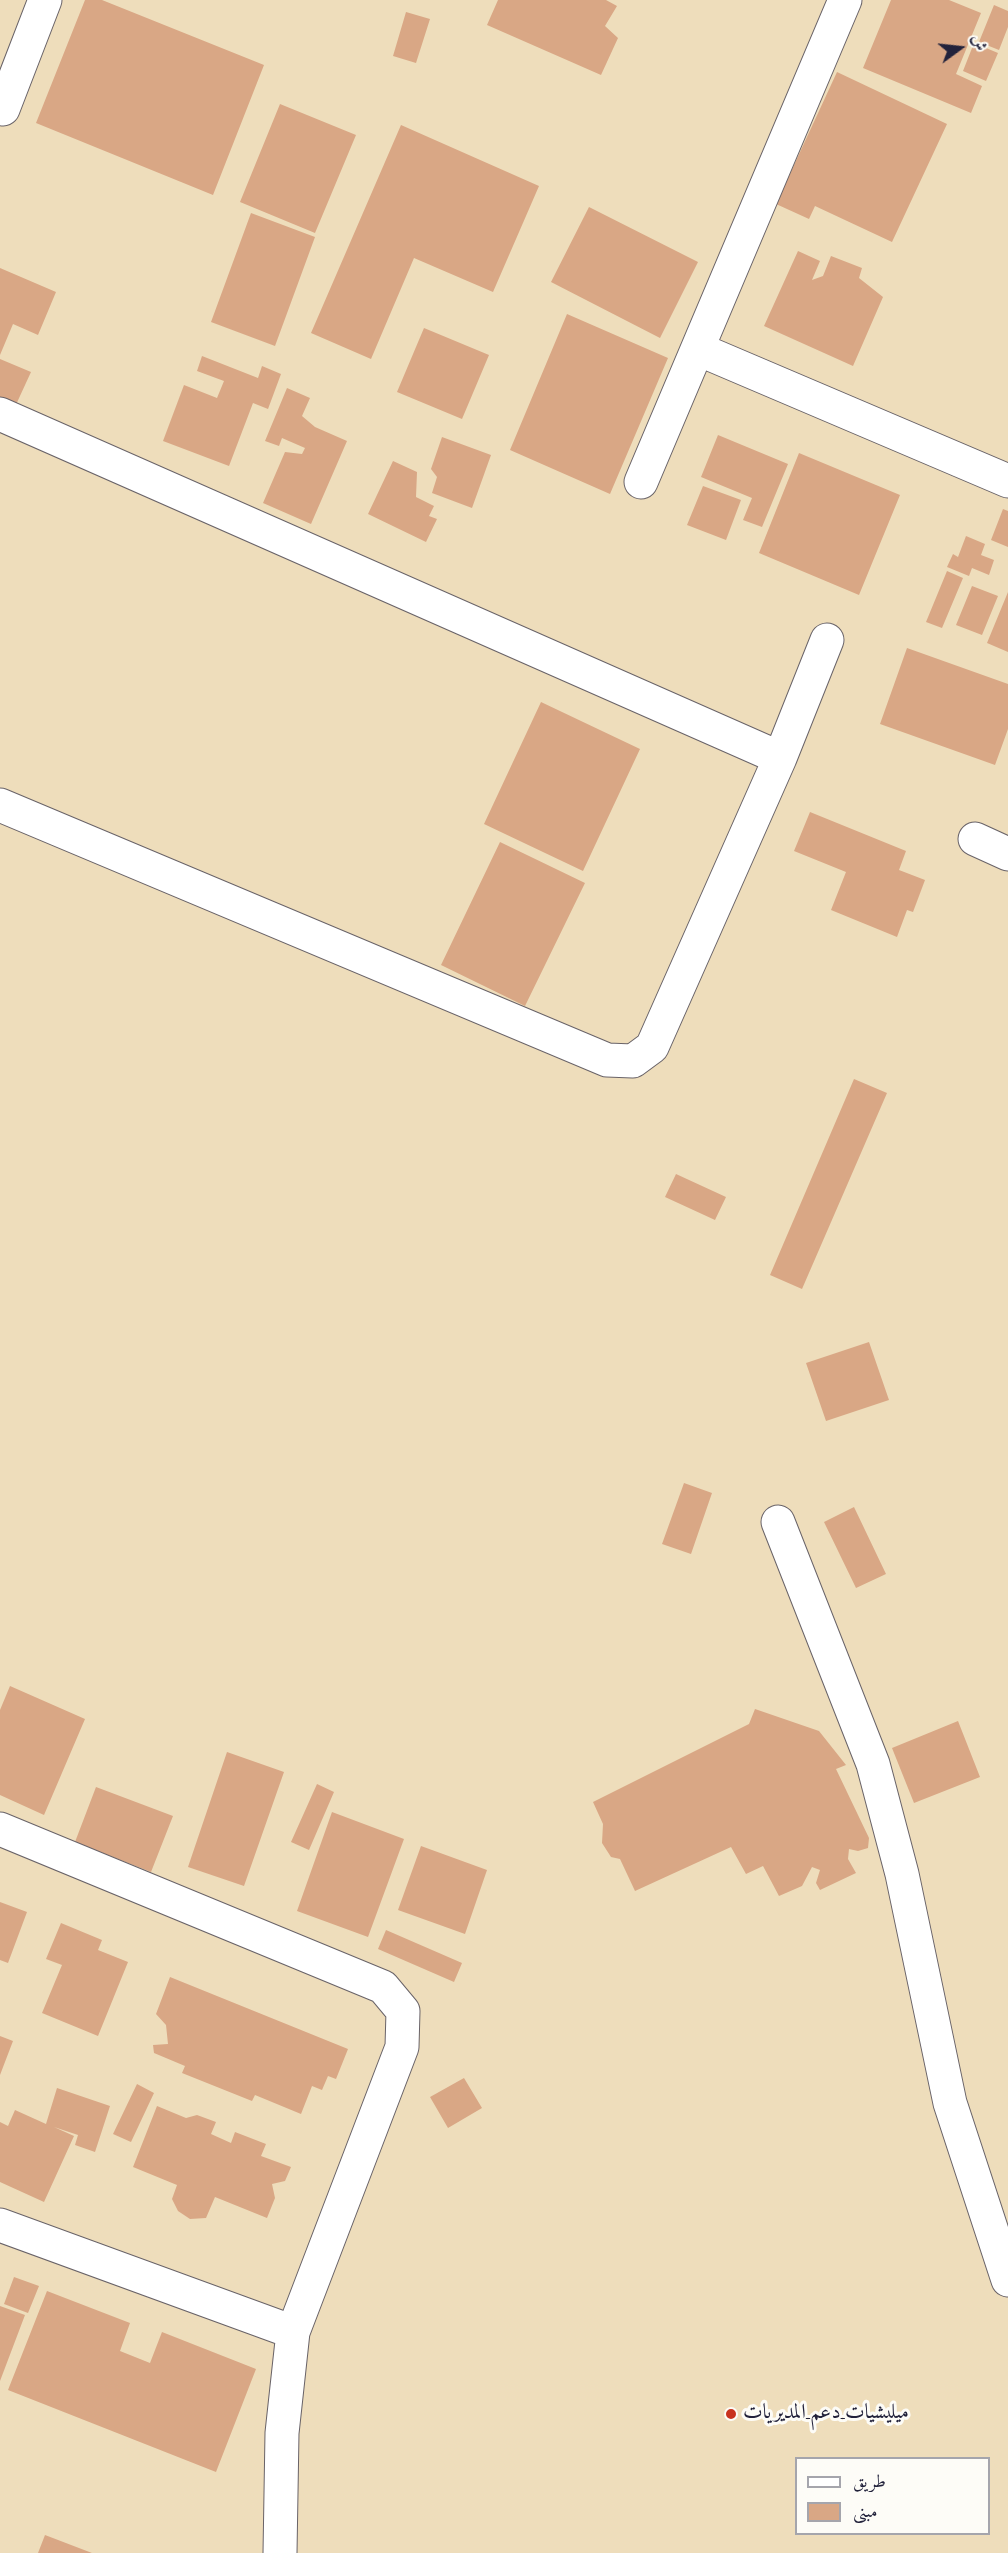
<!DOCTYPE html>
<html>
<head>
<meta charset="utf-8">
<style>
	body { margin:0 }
	#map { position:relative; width:1008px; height:2553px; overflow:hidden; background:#edb; font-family:"Sorts Mill Goudy",Amiri,serif }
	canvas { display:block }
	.legend { position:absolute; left:795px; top:2457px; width:195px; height:78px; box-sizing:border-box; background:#fdfcf7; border:2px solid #a5a5ac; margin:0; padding:8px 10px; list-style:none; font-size:18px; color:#22223b }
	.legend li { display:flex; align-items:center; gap:12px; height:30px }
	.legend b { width:30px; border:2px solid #a5a5ac }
	.north { position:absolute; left:930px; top:18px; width:60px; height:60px; -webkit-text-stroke:4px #fdfcf7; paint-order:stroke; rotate:75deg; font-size:16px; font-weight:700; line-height:24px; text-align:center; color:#22223b }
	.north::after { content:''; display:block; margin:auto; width:21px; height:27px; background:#22223b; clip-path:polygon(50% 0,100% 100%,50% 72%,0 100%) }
</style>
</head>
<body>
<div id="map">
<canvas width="1008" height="2553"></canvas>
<ul class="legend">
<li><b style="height:8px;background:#fff"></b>طريق</li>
<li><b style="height:16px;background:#d9a785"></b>مبنى</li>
</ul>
<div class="north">ش</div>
</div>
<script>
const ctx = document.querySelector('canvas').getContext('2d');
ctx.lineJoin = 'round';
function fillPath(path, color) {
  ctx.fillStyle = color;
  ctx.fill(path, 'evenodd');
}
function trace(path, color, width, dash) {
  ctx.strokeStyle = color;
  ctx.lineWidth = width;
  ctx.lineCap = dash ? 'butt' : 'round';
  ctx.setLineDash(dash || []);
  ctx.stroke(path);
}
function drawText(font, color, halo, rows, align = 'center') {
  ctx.font = font + ' "Sorts Mill Goudy",Amiri,serif';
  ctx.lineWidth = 6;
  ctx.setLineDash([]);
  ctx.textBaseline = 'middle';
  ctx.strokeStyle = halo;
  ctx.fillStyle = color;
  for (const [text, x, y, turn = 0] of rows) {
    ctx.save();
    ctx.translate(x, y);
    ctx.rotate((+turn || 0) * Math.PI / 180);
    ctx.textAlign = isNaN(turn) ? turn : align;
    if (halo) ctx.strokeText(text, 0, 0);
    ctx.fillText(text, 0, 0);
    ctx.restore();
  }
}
fillPath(new Path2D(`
	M85 0H102L264 65 213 195 36 123Z
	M498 0H606L617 6 605 26 618 38 601 75 487 25Z
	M891 0H949L981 13 956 74 982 86 971 113 863 68Z
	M994 5 1008 11V27L999 50 979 42Z
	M406 12 430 19 416 63 393 56Z
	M974 43 998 53 986 81 963 71Z
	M837 72 947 124 892 242 815 206 809 219 776 204Z
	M280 104 356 135 315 233 240 202Z
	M401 125 539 186 493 292 414 258 371 359 311 333Z
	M589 207 698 262 660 338 551 282Z
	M251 213 315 237 275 346 211 322Z
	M798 251 820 261 812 280 823 276 831 256 862 268 859 278 883 297 853 366 764 326Z
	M0 268 56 292 38 335 13 324 0 355Z
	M567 314 668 358 610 494 510 450Z
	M424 328 489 355 462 419 397 392Z
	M202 356 258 378 262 366 281 374 268 409 253 403 229 466 163 441 184 385 217 398 224 381 197 371Z
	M0 359 31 372 14 409 0 403Z
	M287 388 310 398 302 416 315 427 347 441 311 524 263 503 285 452 302 454 305 448 282 438 279 446 265 441Z
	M718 435 788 464 762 527 743 520 752 498 701 477Z
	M442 437 491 455 472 508 432 493 437 477 431 469Z
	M799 453 900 495 859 595 759 553Z
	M393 461 417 472 416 497 434 506 429 516 437 519 426 542 368 514Z
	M703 486 741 500 726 540 687 525Z
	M1003 509 1008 511V547L991 540Z
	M966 536 985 544 981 555 994 560 989 575 972 568 969 576 947 567 953 554 958 557Z
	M947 571 963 578 942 628 926 622Z
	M972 586 998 596 982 635 956 625Z
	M1008 592V652L987 643Z
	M907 648 1008 684V729L995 765 880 724Z
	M541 702 640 749 583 871 484 824Z
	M810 812 906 851 899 870 925 880 913 912 907 910 897 937 831 910 846 872 794 851Z
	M500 842 585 883 525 1006 441 965Z
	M854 1079 887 1093 802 1289 770 1275Z
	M676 1174 726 1197 715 1220 665 1197Z
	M869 1342 889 1400 826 1421 806 1363Z
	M684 1483 712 1493 691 1554 662 1544Z
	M854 1507 886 1574 856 1588 824 1522Z
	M10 1686 85 1719 44 1815 0 1795V1710Z
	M755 1709 819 1731 846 1765 836 1769 869 1838 868 1848 858 1851 849 1849 848 1859 856 1873 820 1890 816 1883 820 1870 812 1867 802 1886 779 1896 763 1866 746 1874 731 1847 635 1891 620 1859 611 1857 602 1843 603 1824 593 1802 749 1724Z
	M958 1721 980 1777 914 1803 892 1748Z
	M227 1752 284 1772 244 1886 188 1867Z
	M317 1784 334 1792 309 1850 291 1842Z
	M96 1787 173 1816 151 1872 75 1842Z
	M332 1812 404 1839 368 1937 297 1911Z
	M421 1846 487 1870 465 1934 398 1910Z
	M0 1902 27 1912 8 1963 0 1960Z
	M61 1923 102 1940 98 1950 128 1962 98 2036 42 2013 62 1965 46 1959Z
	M386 1930 462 1963 454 1982 378 1949Z
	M170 1977 348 2049 336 2079 328 2076 322 2090 312 2086 301 2114 255 2095 252 2101 182 2073 185 2066 154 2053 153 2045 168 2044 166 2025 156 2014Z
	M0 2036 13 2041 0 2075Z
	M464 2078 482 2108 448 2128 430 2097Z
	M137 2084 154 2093 131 2142 113 2134Z
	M57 2088 110 2106 95 2152 75 2145 78 2135 54 2127 74 2136 44 2202 0 2182V2122L8 2126 15 2110 46 2124Z
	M157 2106 186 2118 197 2115 216 2122 211 2134 231 2143 235 2132 266 2144 261 2156 291 2167 285 2181 272 2184 275 2198 267 2218 215 2197 206 2218 190 2219 178 2211 172 2199 177 2185 133 2167Z
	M14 2277 39 2286 28 2313 4 2304Z
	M47 2291 130 2323 120 2351 150 2363 162 2332 256 2369 216 2472 8 2390Z
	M0 2306 25 2315 0 2381Z
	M45 2535 92 2553H38Z`), '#d9a785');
const minor = new Path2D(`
	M3 109 45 0
	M698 349 1008 481
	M0 414 780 758
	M641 482 845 0
	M0 805 607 1060 633 1061 652 1047 780 758 827 640
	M975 839 1008 854
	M778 1522 873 1764 902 1874 950 2103 1008 2280
	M0 1829 383 1987 403 2011 402 2047 293 2332 282 2433 280 2553
	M0 2225 293 2332`);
trace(minor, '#696368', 35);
trace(minor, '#fff', 33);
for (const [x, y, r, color] of [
	[731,2414,6,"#c8321e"]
]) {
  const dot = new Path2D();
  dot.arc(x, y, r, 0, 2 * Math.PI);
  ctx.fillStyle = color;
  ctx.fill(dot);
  trace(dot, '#fdfcf7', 2);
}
drawText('21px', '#22223b', '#fdfcf7', [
	["ميليشيات_دعم_المديريات",743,2414]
], 'left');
</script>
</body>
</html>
